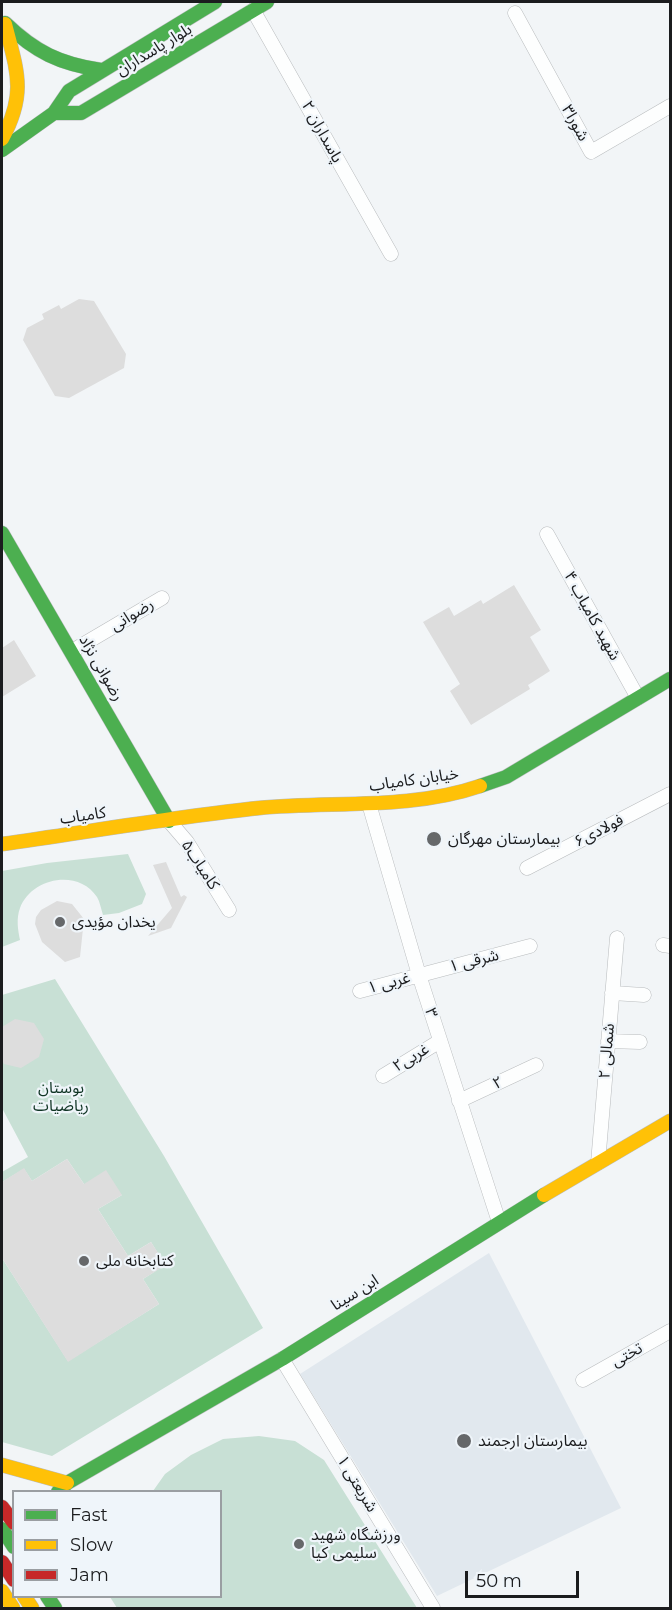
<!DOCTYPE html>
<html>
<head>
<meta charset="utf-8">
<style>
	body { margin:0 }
	#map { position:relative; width:672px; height:1610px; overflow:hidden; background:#f2f5f7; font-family:Montserrat,sans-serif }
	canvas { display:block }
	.frame { position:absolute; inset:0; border:3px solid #1b1c1e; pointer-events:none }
	.legend { position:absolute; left:12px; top:1490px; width:210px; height:108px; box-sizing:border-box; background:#eff5fa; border:2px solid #9a9ea2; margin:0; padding:8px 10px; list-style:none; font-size:18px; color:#1b1c1e }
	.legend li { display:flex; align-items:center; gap:12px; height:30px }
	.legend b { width:30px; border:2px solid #9a9ea2 }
	.scale { position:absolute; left:465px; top:1571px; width:114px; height:27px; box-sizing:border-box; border:3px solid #1b1c1e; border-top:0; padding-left:8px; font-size:18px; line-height:21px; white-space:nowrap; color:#1b1c1e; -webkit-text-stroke:4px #eff5fa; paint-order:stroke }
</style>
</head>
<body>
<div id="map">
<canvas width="672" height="1610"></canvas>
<div class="frame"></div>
<ul class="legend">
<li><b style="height:8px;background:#4caf50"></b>Fast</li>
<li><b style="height:8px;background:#ffc107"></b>Slow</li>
<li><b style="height:8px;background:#c62828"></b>Jam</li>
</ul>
<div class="scale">50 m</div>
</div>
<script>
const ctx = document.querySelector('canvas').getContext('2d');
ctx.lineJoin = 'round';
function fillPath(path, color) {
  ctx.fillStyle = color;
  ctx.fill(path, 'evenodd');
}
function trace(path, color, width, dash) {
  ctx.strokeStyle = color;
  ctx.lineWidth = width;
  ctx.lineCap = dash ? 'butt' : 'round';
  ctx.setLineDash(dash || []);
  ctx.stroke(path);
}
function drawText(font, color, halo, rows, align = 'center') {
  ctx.font = font + ' Montserrat,"Noto Sans Arabic",sans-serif';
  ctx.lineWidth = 4.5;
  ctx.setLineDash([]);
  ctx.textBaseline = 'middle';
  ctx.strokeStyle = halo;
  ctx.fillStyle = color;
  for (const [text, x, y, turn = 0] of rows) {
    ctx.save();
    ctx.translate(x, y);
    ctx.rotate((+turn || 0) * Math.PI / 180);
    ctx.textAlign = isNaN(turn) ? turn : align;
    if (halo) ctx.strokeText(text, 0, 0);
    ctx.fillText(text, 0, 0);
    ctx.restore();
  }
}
fillPath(new Path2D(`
	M489 1253 621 1508 437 1596 300 1374Z`), '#e1e8ee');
fillPath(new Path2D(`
	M128 854 146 894 142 904 119 913 103 915C101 909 100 902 97 897 78 868 31 878 20 908 16 919 18 930 20 940L2 947V871L47 863Z
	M55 979 164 1156 263 1328 52 1456 2 1442V1258L68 1361 159 1304 143 1279 165 1265 151 1242 128 1256 98 1209 122 1195 84 1184 67 1159 32 1181 24 1169 2 1182V1172L28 1157 2 1108V995Z
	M259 1436 295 1441 324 1460 417 1608H117L110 1597 220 1596V1492L153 1491 165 1474 191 1455 223 1439Z`), '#c8e0d5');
fillPath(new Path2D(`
	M79 299 94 301 126 354 124 368 69 398 55 396 23 340 27 328 44 319 42 314 59 305 61 309Z
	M514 585 541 630 530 637 550 671 528 685 530 689 471 725 450 691 460 684 423 622 449 607 454 616 481 600 483 604Z
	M14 640 36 676 2 697V648Z
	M166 862 181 897 184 895 187 897 171 928 148 936 172 908 153 865Z
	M57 901 72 904 84 919 80 957 65 962 42 942 35 924 36 917 41 910Z
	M15 1019 34 1023 44 1039 39 1057 21 1068 4 1064 2 1060V1027Z
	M67 1159 84 1184 106 1170 122 1195 98 1209 128 1256 151 1242 166 1265 143 1279 159 1304 68 1362 2 1258V1182L24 1168 32 1181Z`), '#ddd');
const street = new Path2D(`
	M253 10 391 254
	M515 13 591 152 670 106
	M547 534 638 698
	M72 651 162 598
	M369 804 419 975 499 1222
	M169 821 187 842 229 910
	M527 868 670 794
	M663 945 670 946
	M360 991 530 946
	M612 993 644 995
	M608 1041 640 1042
	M383 1076 440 1041
	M459 1101 536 1065
	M598 1163 617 938
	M282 1359 433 1608
	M583 1380 670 1331`);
const fast = new Path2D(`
	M5 23C35 52 60 64 101 70
	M54 113H81L267 2
	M2 150 54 113 69 91 215 2
	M2 533 169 821
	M480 786 506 777 670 679
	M58 1492 67 1483 282 1359 544 1195
	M2 1529 14 1547
	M47 1596 55 1608`);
const slow = new Path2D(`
	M2 139C27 93 17 71 5 24
	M2 844C87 832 174 817 259 808 332 801 410 810 480 786
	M544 1195 670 1121
	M2 1465 67 1483
	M2 1591 13 1608
	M24 1596 32 1608`);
const jam = new Path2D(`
	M2 1507 14 1523
	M2 1562 14 1580`);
trace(street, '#b9bcbe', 15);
trace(fast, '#b9bcbe', 15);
trace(slow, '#b9bcbe', 15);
trace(jam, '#b9bcbe', 15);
trace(street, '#fdfefe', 14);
trace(fast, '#4caf50', 14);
trace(slow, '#ffc107', 14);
trace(jam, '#c62828', 14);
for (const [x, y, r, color] of [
	[434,839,8,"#66686a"],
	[60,922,6,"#66686a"],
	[84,1261,6,"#66686a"],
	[464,1441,8,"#66686a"],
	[299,1544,6,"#66686a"]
]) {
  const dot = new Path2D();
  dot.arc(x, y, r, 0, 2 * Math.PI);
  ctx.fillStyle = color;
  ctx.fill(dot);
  trace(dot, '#eff5fa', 2);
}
drawText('16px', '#1b1c1e', '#eff5fa', [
	["بلوار پاسداران",154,50,-31],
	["شورا۳",575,123,61],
	["پاسداران ۲",322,132,61],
	["رضوانی",132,615,-31],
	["شهید کامیاب ۴",592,616,61],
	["رضوانی نژاد",101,668,60],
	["خیابان کامیاب",414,780,-8],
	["کامیاب",83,816,-8],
	["فولادی۶",599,831,-27],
	["کامیاب۵",200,865,57],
	["۱ شرقی",474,961,-14],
	["۱ غربی",389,983,-15],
	["۳",431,1013,72],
	["۲ شمالی",607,1051,-85],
	["غربی۲",411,1058,-31],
	["۲",498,1083,-25],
	["ابن سینا",355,1293,-32],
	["تختی",627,1355,-29],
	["شریعتی ۱",357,1484,59]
]);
drawText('16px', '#1b1c1e', '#eff5fa', [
	["بیمارستان مهرگان",448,839],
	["یخدان مؤیدی",72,922],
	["کتابخانه ملی",96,1261],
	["بیمارستان ارجمند",478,1441],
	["ورزشگاه شهید",311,1535],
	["سلیمی کیا",311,1553]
], 'left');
drawText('16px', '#103525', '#eff5fa', [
	["بوستان",61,1088],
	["ریاضیات",61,1106]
]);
</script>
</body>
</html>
